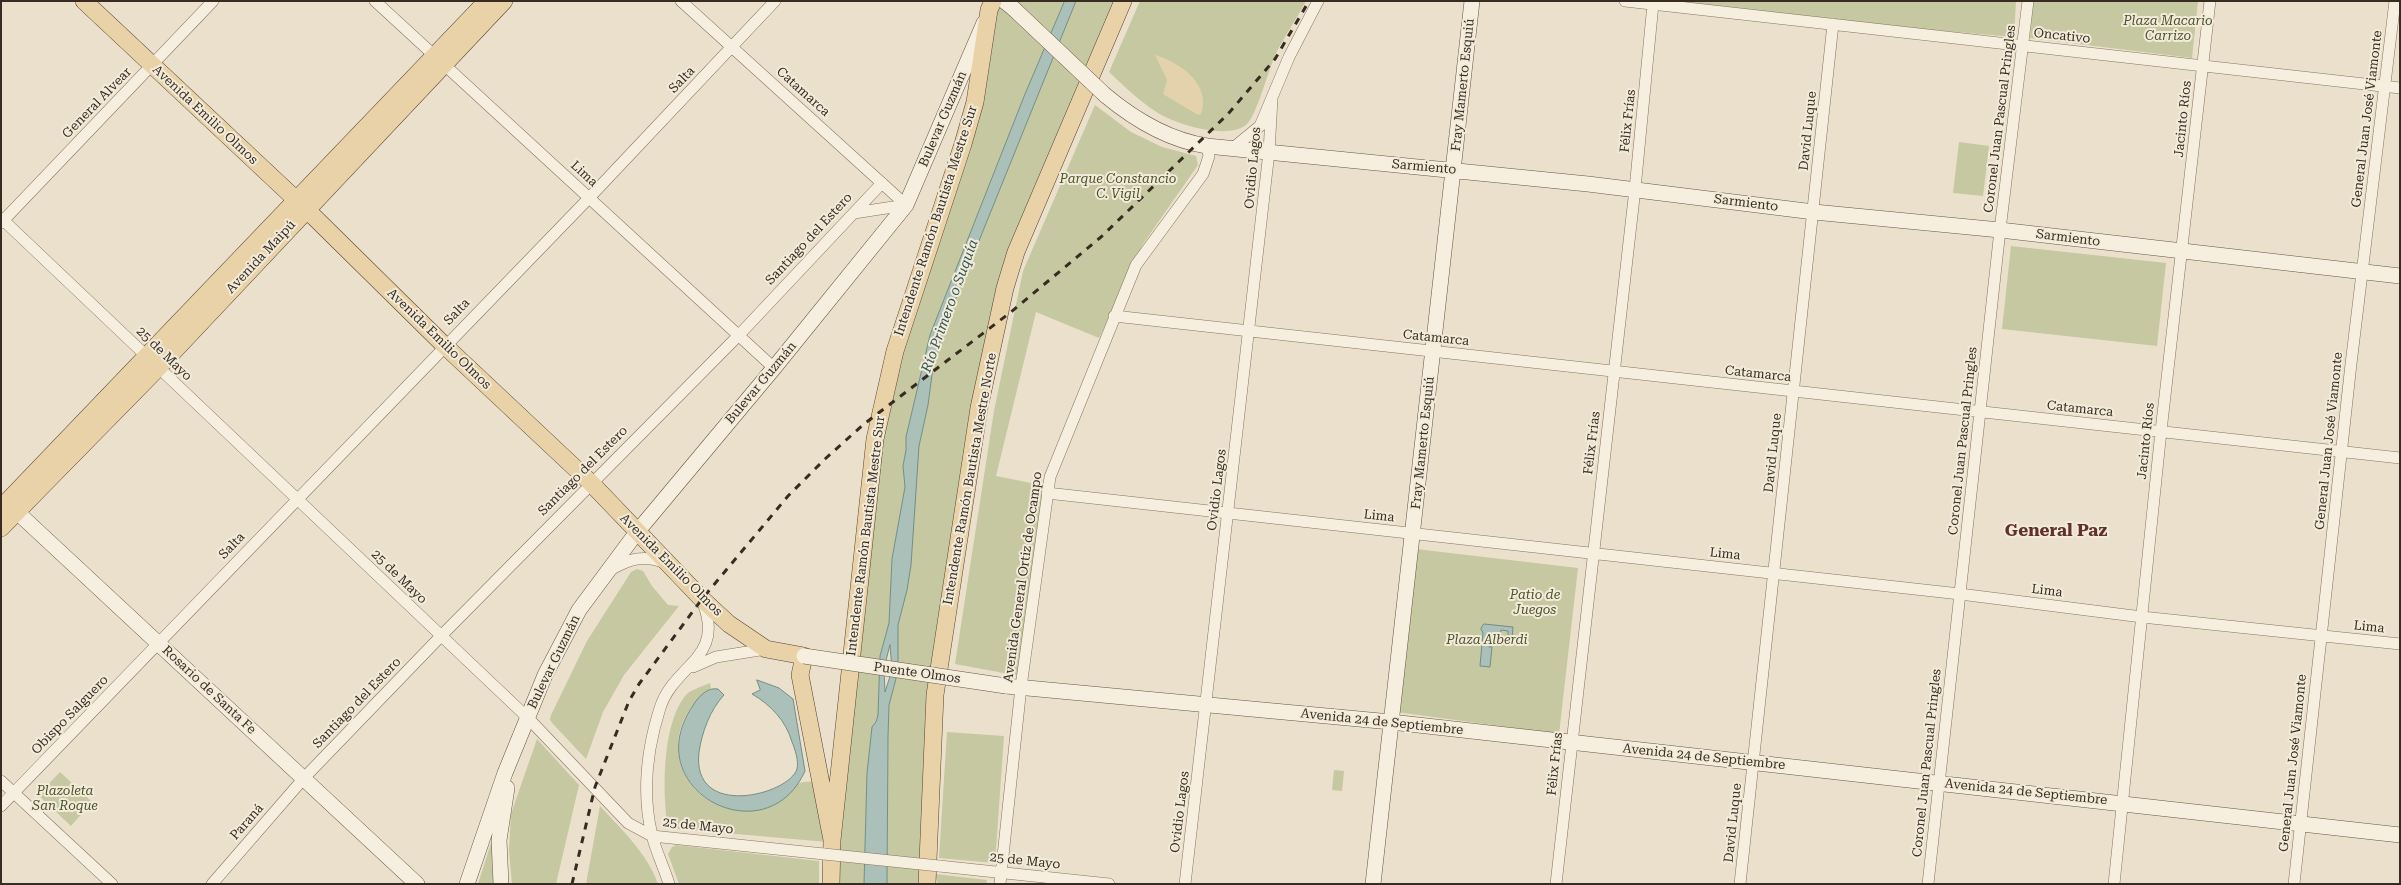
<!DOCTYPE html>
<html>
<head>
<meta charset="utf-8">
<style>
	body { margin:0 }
	#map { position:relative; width:2401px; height:885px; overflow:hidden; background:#ebe0cb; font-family:"Roboto Serif",serif }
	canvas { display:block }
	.frame { position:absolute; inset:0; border:2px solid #382c22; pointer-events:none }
</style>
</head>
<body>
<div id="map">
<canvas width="2401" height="885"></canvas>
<div class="frame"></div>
</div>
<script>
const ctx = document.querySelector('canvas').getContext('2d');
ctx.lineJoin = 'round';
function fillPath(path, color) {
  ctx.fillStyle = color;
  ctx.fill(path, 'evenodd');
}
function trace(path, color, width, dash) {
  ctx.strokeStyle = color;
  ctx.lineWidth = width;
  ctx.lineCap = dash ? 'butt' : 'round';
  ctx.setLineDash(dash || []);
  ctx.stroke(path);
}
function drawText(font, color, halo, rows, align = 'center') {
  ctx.font = font + ' "Roboto Serif",serif';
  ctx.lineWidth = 4;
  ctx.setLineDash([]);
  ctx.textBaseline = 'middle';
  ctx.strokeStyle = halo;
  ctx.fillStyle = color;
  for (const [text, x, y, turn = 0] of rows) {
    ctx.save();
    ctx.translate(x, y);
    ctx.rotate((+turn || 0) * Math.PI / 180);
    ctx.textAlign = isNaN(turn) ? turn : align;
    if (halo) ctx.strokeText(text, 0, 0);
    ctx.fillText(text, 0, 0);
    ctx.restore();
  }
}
fillPath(new Path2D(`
	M993 1H1065L1025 94 930 335 906 437V450L903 466 905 487 892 559 889 623 880 656 878 715 871 735 867 773 864 884H831L875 439 931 242Z
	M1076 1H1123L1016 252 935 695 927 884H887L888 737 889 705 898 671V625L913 520 919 446 928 405 934 360 951 310Z
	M1140 1H1306C1297 18 1286 34 1277 51 1269 67 1257 115 1247 124 1229 141 1173 124 1155 111 1138 100 1123 85 1109 72Z
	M1661 1H2016L2014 37 1841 22Z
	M2033 1H2198L2192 58 2030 38Z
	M1095 105 1131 132 1162 147 1196 156 1198 165 1143 244 1099 338 1036 312 996 476 1036 484 1047 493 1020 676 955 664 994 411 1023 271Z
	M1959 142 1989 146 1983 196 1953 193Z
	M2011 246 2166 263 2157 346 2002 329Z
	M1416 549 1578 568 1559 734 1396 712Z
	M637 569 643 571 652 586 668 605 679 606 624 675 603 712 586 759 554 725 550 720 551 715 587 641 631 572Z
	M710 683 711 689C691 702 678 723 678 747 679 795 730 823 772 805 782 800 791 787 798 784 802 781 811 782 816 782L827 842 668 828C662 793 662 725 685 696 690 690 703 686 710 683Z
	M947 732 1004 736 995 863 939 858Z
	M537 739 579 785 556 884H512L509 850 511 814Z
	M1334 770 1344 771 1342 791 1332 790Z
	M60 772 92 802 71 826 38 795Z
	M600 806C621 829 648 854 658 884H586Z
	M492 840 494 884H478Z
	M676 845 819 861V884H679L668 854 672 847Z
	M935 874 987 880 986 884H938Z`), '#c5c8a0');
fillPath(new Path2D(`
	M1155 55C1180 62 1212 85 1201 114L1198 115 1163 94 1167 80Z`), '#e3d2ab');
const water = new Path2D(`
	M1065 1H1076L951 310 934 360 928 405 919 446 911 565 907 590 898 625V671L889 705 888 737 887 884H864L867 773 872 727 876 722 878 715 880 656 889 623 892 559 905 487 903 466 906 450V437L930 335 1025 94ZM890 645 892 670 885 692 884 669Z
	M1484 624 1513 627 1512 638H1508V631L1501 630 1500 637 1490 636 1489 647H1492L1490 667 1480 666 1483 633 1481 629Z
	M757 680 779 688 793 699 805 771C766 858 634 789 694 704 699 696 708 687 718 689L724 695C710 710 702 732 699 752 691 820 789 795 797 769 799 761 795 749 792 742 786 721 771 705 752 694L760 690Z`);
fillPath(water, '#abc0b9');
trace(water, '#728e86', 1);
const street = new Path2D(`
	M375 1 774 368
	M681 1 906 205
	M1625 1 2400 88
	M1233 148 1260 126 1289 57 1318 1
	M854 213 906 205
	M1 218 528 718 628 823 652 836 824 854
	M1 223 213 1
	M1114 316 2400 458
	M1047 493 1960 594 2142 617 2400 644
	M610 570C629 559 644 554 665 563
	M693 667 716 657 766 649
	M1 781 112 884
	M1 806 589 198 775 1
	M939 866 1109 884
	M212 884 304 778 441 636 739 335 882 183
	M669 884C664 867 656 852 652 835 642 794 647 749 660 708 674 664 725 659 703 603
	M1000 884 1021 687 1050 477 1136 265 1203 174 1209 156 1207 146
	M1185 884 1269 152 1272 99
	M1556 884 1635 189 1653 4
	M1740 884 1833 24
	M1928 884 2000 230 2028 1
	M2114 884 2161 431 2210 1
	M2294 884 2351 364 2395 1`);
const secondary = new Path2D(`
	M1004 1 1014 9
	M1105 95C1135 120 1168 140 1207 146L1588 184 1814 212 2000 230 2400 276
	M17 512 417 884
	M1006 686 1391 722 2400 835
	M467 884 505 773 545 675 579 610 637 532 774 368 906 205 984 23
	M501 884 499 840 507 788
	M1373 884 1472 1`);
const primary = new Path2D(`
	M84 1 306 209 444 345 591 483 702 599 729 624 766 649 804 656 800 675 832 840
	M1 508 487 1
	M1 528 158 368 504 1
	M831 884 832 840 875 439 895 351 963 144 975 102 989 10 993 1
	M927 884 935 695 979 408 1005 288 1016 252 1123 1`);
trace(street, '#867361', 12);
trace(secondary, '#685444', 16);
trace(primary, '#554234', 18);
trace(street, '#f6eede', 11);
trace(secondary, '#f6eede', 15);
trace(primary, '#e9d2a8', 17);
trace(new Path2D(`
	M572 884 595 787 629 701 639 684 702 599 788 496 825 459 864 424 1011 312 1101 237 1228 114 1275 59 1309 1`), '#382c22', 3, [7, 7]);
const streetBridge = new Path2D(`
	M824 854 939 866`);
const secondaryBridge = new Path2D(`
	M1014 9 1105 95
	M804 656 1006 686`);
trace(streetBridge, '#867361', 12, []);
trace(secondaryBridge, '#685444', 16, []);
trace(streetBridge, '#f6eede', 11);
trace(secondaryBridge, '#f6eede', 15);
drawText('italic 13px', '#4a532b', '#f3ebda', [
	["Plaza Macario",2168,21],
	["Carrizo",2168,36],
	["Parque Constancio",1118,179],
	["C. Vigil",1118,194],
	["Patio de",1535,595],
	["Juegos",1535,610],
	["Plaza Alberdi",1487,640],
	["Plazoleta",65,791],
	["San Roque",65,806]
]);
drawText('13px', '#382c22', '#f3ebda', [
	["Oncativo",2062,36,6],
	["Salta",682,80,-46],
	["Fray Mamerto Esquiú",1463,85,-84],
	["Catamarca",803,92,42],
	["General Alvear",97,103,-46],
	["Avenida Emilio Olmos",205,115,43],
	["Bulevar Guzmán",943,119,-67],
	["Coronel Juan Pascual Pringles",2000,119,-83],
	["Jacinto Ríos",2183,119,-84],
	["General Juan José Viamonte",2367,119,-83],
	["Félix Frías",1628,121,-84],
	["David Luque",1808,131,-84],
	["Sarmiento",1424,167,5],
	["Ovidio Lagos",1253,168,-85],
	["Lima",584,174,43],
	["Sarmiento",1746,203,7],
	["Intendente Ramón Bautista Mestre Sur",936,221,-72],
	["Sarmiento",2068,238,7],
	["Santiago del Estero",809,239,-47],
	["Avenida Maipú",261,257,-47],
	["Salta",457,312,-46],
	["Catamarca",1436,338,6],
	["Avenida Emilio Olmos",439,339,44],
	["25 de Mayo",164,354,44],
	["Catamarca",1758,374,6],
	["Bulevar Guzmán",761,383,-50],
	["Catamarca",2080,409,6],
	["Coronel Juan Pascual Pringles",1963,441,-84],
	["Jacinto Ríos",2146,441,-84],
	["General Juan José Viamonte",2329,441,-84],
	["Fray Mamerto Esquiú",1423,443,-84],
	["Félix Frías",1592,443,-83],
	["David Luque",1773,453,-84],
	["Santiago del Estero",583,471,-45],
	["Intendente Ramón Bautista Mestre Norte",970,479,-80],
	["Ovidio Lagos",1217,490,-83],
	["Lima",1379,516,6],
	["Intendente Ramón Bautista Mestre Sur",866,536,-83],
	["Salta",232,546,-46],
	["Lima",1725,554,6],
	["Avenida Emilio Olmos",671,565,45],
	["25 de Mayo",399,577,44],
	["Avenida General Ortiz de Ocampo",1023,577,-82],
	["Lima",2047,591,7],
	["Lima",2369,627,6],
	["Bulevar Guzmán",554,662,-64],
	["Puente Olmos",917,673,8],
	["Rosario de Santa Fe",209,690,43],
	["Santiago del Estero",357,703,-46],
	["Obispo Salguero",70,715,-46],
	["Avenida 24 de Septiembre",1382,722,6],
	["Avenida 24 de Septiembre",1704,757,6],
	["Coronel Juan Pascual Pringles",1927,763,-84],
	["General Juan José Viamonte",2293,763,-84],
	["Félix Frías",1555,764,-84],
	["Avenida 24 de Septiembre",2026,792,6],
	["Ovidio Lagos",1180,812,-83],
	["Paraná",247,822,-49],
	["David Luque",1733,823,-84],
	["25 de Mayo",698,826,6],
	["25 de Mayo",1025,861,6]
]);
drawText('italic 14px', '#335653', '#f3ebda', [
	["Río Primero o Suquía",950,306,-70]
]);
drawText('bold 17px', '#613026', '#f3ebda', [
	["General Paz",2056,531]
]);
</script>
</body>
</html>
